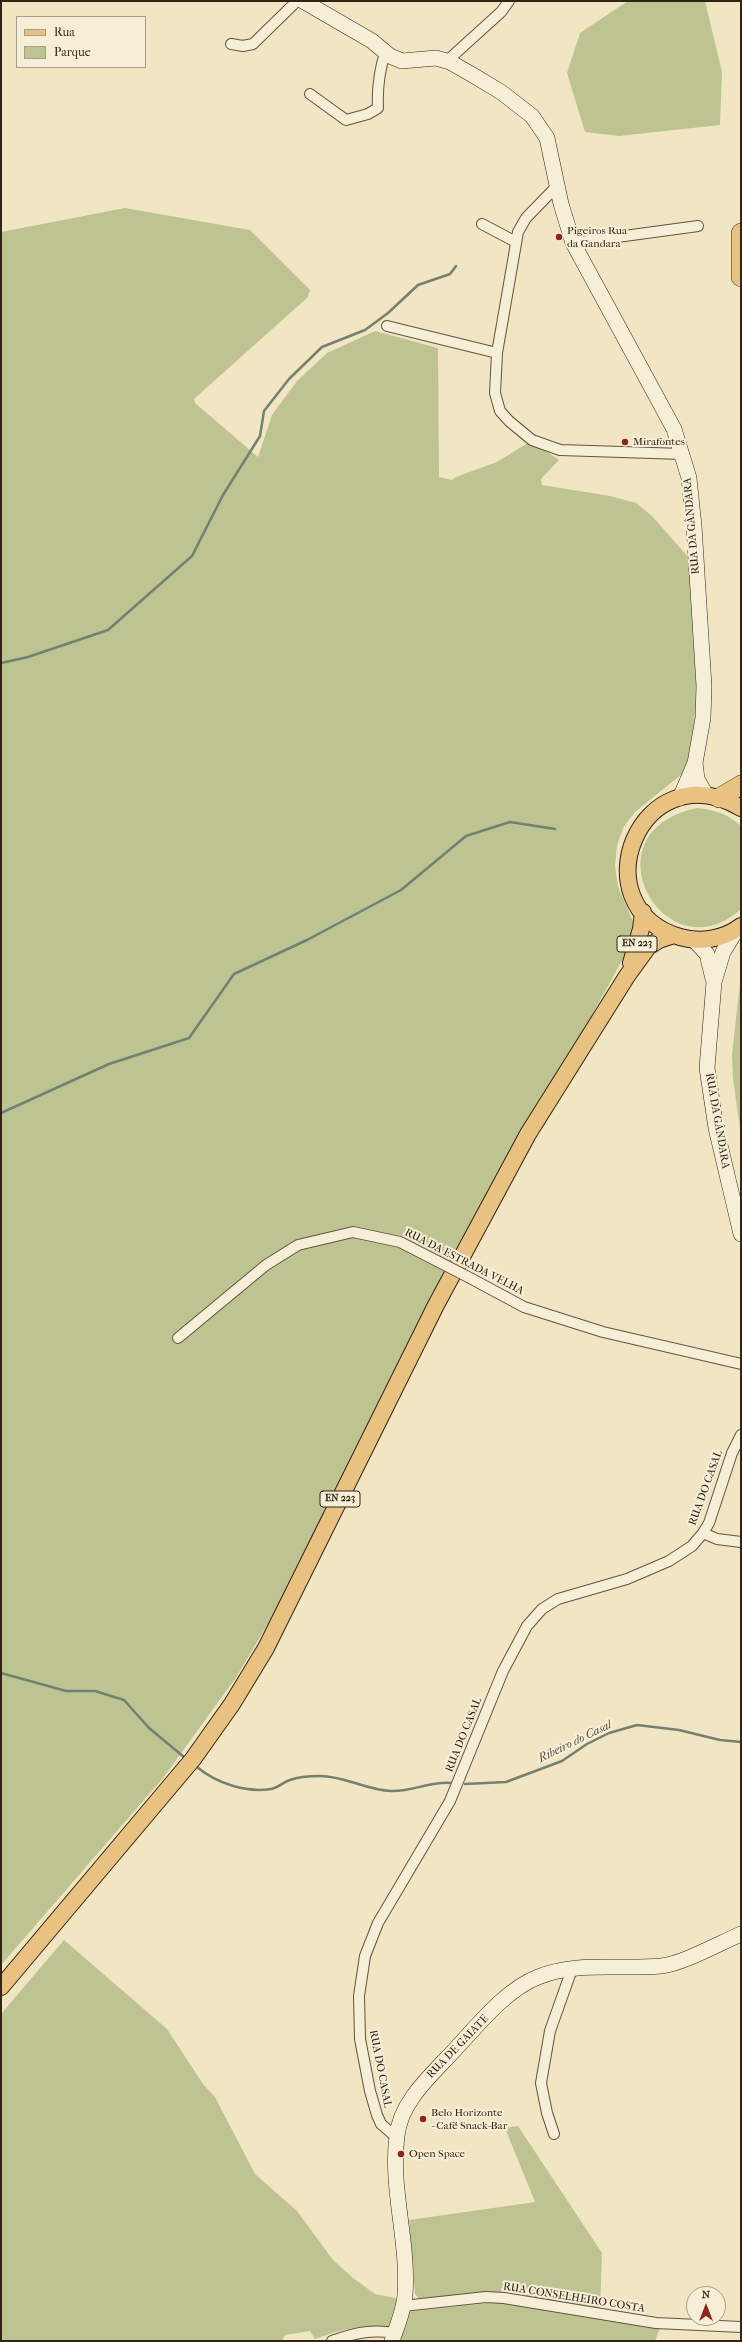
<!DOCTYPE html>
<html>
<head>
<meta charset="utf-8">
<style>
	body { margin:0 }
	#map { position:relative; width:742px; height:2342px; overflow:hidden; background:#f2e5c3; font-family:"IM FELL French Canon",serif }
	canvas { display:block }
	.frame { position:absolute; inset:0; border:2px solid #322414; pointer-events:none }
	.legend { position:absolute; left:16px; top:16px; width:130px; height:52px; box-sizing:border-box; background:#f7eed8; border:1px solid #a89d8a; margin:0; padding:5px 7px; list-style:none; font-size:12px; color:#322414 }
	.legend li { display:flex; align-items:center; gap:8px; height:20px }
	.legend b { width:20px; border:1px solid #a89d8a }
	.north { position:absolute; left:686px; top:2286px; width:40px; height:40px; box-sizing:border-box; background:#f7eed8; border:1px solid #a89d8a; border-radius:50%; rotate:0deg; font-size:11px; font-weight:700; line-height:16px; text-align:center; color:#322414 }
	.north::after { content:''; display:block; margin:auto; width:14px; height:18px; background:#8f2418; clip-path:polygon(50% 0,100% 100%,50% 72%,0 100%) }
</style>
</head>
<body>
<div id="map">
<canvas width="742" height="2342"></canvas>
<div class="frame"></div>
<ul class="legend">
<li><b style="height:5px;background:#e9c282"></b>Rua</li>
<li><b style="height:11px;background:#bdc492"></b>Parque</li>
</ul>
<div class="north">N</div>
</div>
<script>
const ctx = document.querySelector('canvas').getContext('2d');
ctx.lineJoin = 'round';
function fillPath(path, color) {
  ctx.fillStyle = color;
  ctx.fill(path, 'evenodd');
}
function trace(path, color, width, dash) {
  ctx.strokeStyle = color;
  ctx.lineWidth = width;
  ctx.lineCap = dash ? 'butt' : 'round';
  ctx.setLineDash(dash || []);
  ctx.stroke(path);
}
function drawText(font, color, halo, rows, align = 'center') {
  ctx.font = font + ' "IM FELL French Canon",serif';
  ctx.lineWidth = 4;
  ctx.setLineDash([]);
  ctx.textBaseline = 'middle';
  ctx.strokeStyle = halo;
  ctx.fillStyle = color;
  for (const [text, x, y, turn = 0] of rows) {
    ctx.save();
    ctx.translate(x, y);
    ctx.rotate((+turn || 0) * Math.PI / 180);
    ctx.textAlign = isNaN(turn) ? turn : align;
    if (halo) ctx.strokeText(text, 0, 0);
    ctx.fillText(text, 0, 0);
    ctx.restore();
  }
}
fillPath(new Path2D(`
	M628 1H705L722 72 720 125 619 136 585 132 567 73 580 33Z
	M125 208 250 230 310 290 308 297 194 399 195 403 258 457 272 415 297 381 327 353 375 331 438 348 439 477 452 480 456 477 497 462 528 443 536 444 559 460 541 479 542 485 610 496 636 503 652 516 689 558 693 572 697 695 691 751 682 774 635 812 623 828 617 846 615 866 618 887 634 924V930L628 950 454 1263 281 1602 235 1679 163 1778 1 1965V232Z
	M697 808C715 810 728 814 741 826V909C666 978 582 832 697 808Z
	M741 974V1136L733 1078 732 1055Z
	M64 1940 167 2029 203 2084 215 2097 255 2174 297 2211 333 2260 353 2278 375 2294 395 2298 397 2301 389 2328C362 2323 341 2330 315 2339L310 2331 285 2335 282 2341H1V2014Z
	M518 2126 602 2253 600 2310 505 2293H487L421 2300 415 2294 409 2220 535 2202 505 2128Z
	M489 2303H507L660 2328 655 2341H398L406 2312Z`), '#bdc492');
trace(new Path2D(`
	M1 663 28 657 108 630 192 556 223 495 260 436 264 411 289 379 322 347 365 330 388 313 418 285 450 274 456 266
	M1 1113 109 1064 189 1038 234 974 307 940 401 890 466 836 510 822 555 829
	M1 1673 66 1691H95L124 1700 149 1728 184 1757
	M197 1767C216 1783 246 1793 271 1789 278 1788 283 1782 290 1780 298 1777 311 1776 320 1776 345 1776 366 1790 391 1791 412 1792 430 1781 451 1783
	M465 1784 506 1782 562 1761 587 1744 609 1733 637 1725 679 1730 720 1740 741 1742`), '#728172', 2.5);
const minor = new Path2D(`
	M231 44 243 46 253 44 297 1
	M447 61 501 12 509 1
	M310 94 346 120 368 114 378 108C377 88 379 72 385 53
	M557 186 526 218 518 232 497 353 495 393 500 411 509 421 532 440 560 450 683 454
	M482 224 516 242
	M573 243 698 226
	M387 326 497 353
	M472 1279 524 1307 603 1332 741 1364
	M178 1338 266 1265 298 1245 353 1232 400 1242 437 1261
	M703 1533 717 1539 741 1542
	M554 2134 547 2113 541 2083 550 2031 572 1969
	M396 2137 381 2124 377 2115 370 2091 360 2039 359 1996 365 1956 378 1923 450 1801 503 1671 527 1626 542 1609 558 1599 627 1579 669 1561 692 1546 703 1533 709 1523 732 1453 741 1435
	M403 2306 486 2297 504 2298 656 2323 741 2327
	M332 2341C354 2333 372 2329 395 2333`);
const secondary = new Path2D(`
	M303 1 372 41 390 56 402 61 436 58 450 62 471 74 501 92 532 116 547 138 561 204 573 243 674 429 689 478 694 526 704 686 703 718 695 763 680 798
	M695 763 697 779 706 795
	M737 929 723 952 714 982 707 1068 716 1128 741 1234
	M693 939 707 954 713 979
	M392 2341C397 2326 404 2310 405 2295 409 2242 390 2188 397 2136 400 2104 427 2079 448 2057 473 2031 504 1990 538 1977 577 1961 620 1970 661 1966 682 1964 720 1943 741 1934`);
const primary = new Path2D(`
	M741 808C640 749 578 907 680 937 700 943 724 939 741 926
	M631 963 641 929 643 912
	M1 1987 193 1759 232 1704 266 1648 436 1305 528 1134 627 976 648 947 659 940 674 935`);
const motorway = new Path2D(`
	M741 233V277
	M719 798 741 785`);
trace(minor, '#625440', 12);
trace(secondary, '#322414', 16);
trace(primary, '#322414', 18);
trace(motorway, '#322414', 20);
trace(minor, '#f7eed8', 10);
trace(secondary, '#f7eed8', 15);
trace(primary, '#e9c282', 16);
trace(motorway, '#e9c282', 19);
const minorBridge = new Path2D(`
	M437 1261 472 1279`);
trace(minorBridge, '#625440', 12, []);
trace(minorBridge, '#f7eed8', 10);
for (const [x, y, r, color] of [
	[559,237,4,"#8f2418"],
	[625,442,4,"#8f2418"],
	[423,2119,4,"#8f2418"],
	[401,2154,4,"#8f2418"]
]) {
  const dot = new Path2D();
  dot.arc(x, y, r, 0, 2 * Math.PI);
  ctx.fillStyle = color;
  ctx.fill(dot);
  trace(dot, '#f7eed8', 1.5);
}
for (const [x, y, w] of [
	[637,944,40],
	[340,1499,40]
]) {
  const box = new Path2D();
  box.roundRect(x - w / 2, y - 8, w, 16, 3);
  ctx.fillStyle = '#f7eed8';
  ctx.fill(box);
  trace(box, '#322414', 1);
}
drawText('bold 10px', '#322414', null, [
	["EN 223",637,944],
	["EN 223",340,1499]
]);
drawText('11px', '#322414', '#f7eed8', [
	["Pigeiros Rua",567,231],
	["da Gandara",567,244],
	["Mirafontes",633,442],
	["Belo Horizonte",431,2113],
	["- Café Snack-Bar",431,2126],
	["Open Space",409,2154]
], 'left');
drawText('11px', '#322414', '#f7eed8', [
	["RUA DA GÂNDARA",692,526,-95],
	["RUA DA GÂNDARA",717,1121,80],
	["RUA DA ESTRADA VELHA",464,1262,27],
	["RUA DO CASAL",706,1488,-70],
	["RUA DO CASAL",464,1735,-68],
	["RUA DE GAIATE",458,2047,-46],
	["RUA DO CASAL",380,2069,79],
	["RUA CONSELHEIRO COSTA",574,2298,9]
]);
drawText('italic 12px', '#525243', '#f7eed8', [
	["Ribeiro do Casal",575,1742,-26]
]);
</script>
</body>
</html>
